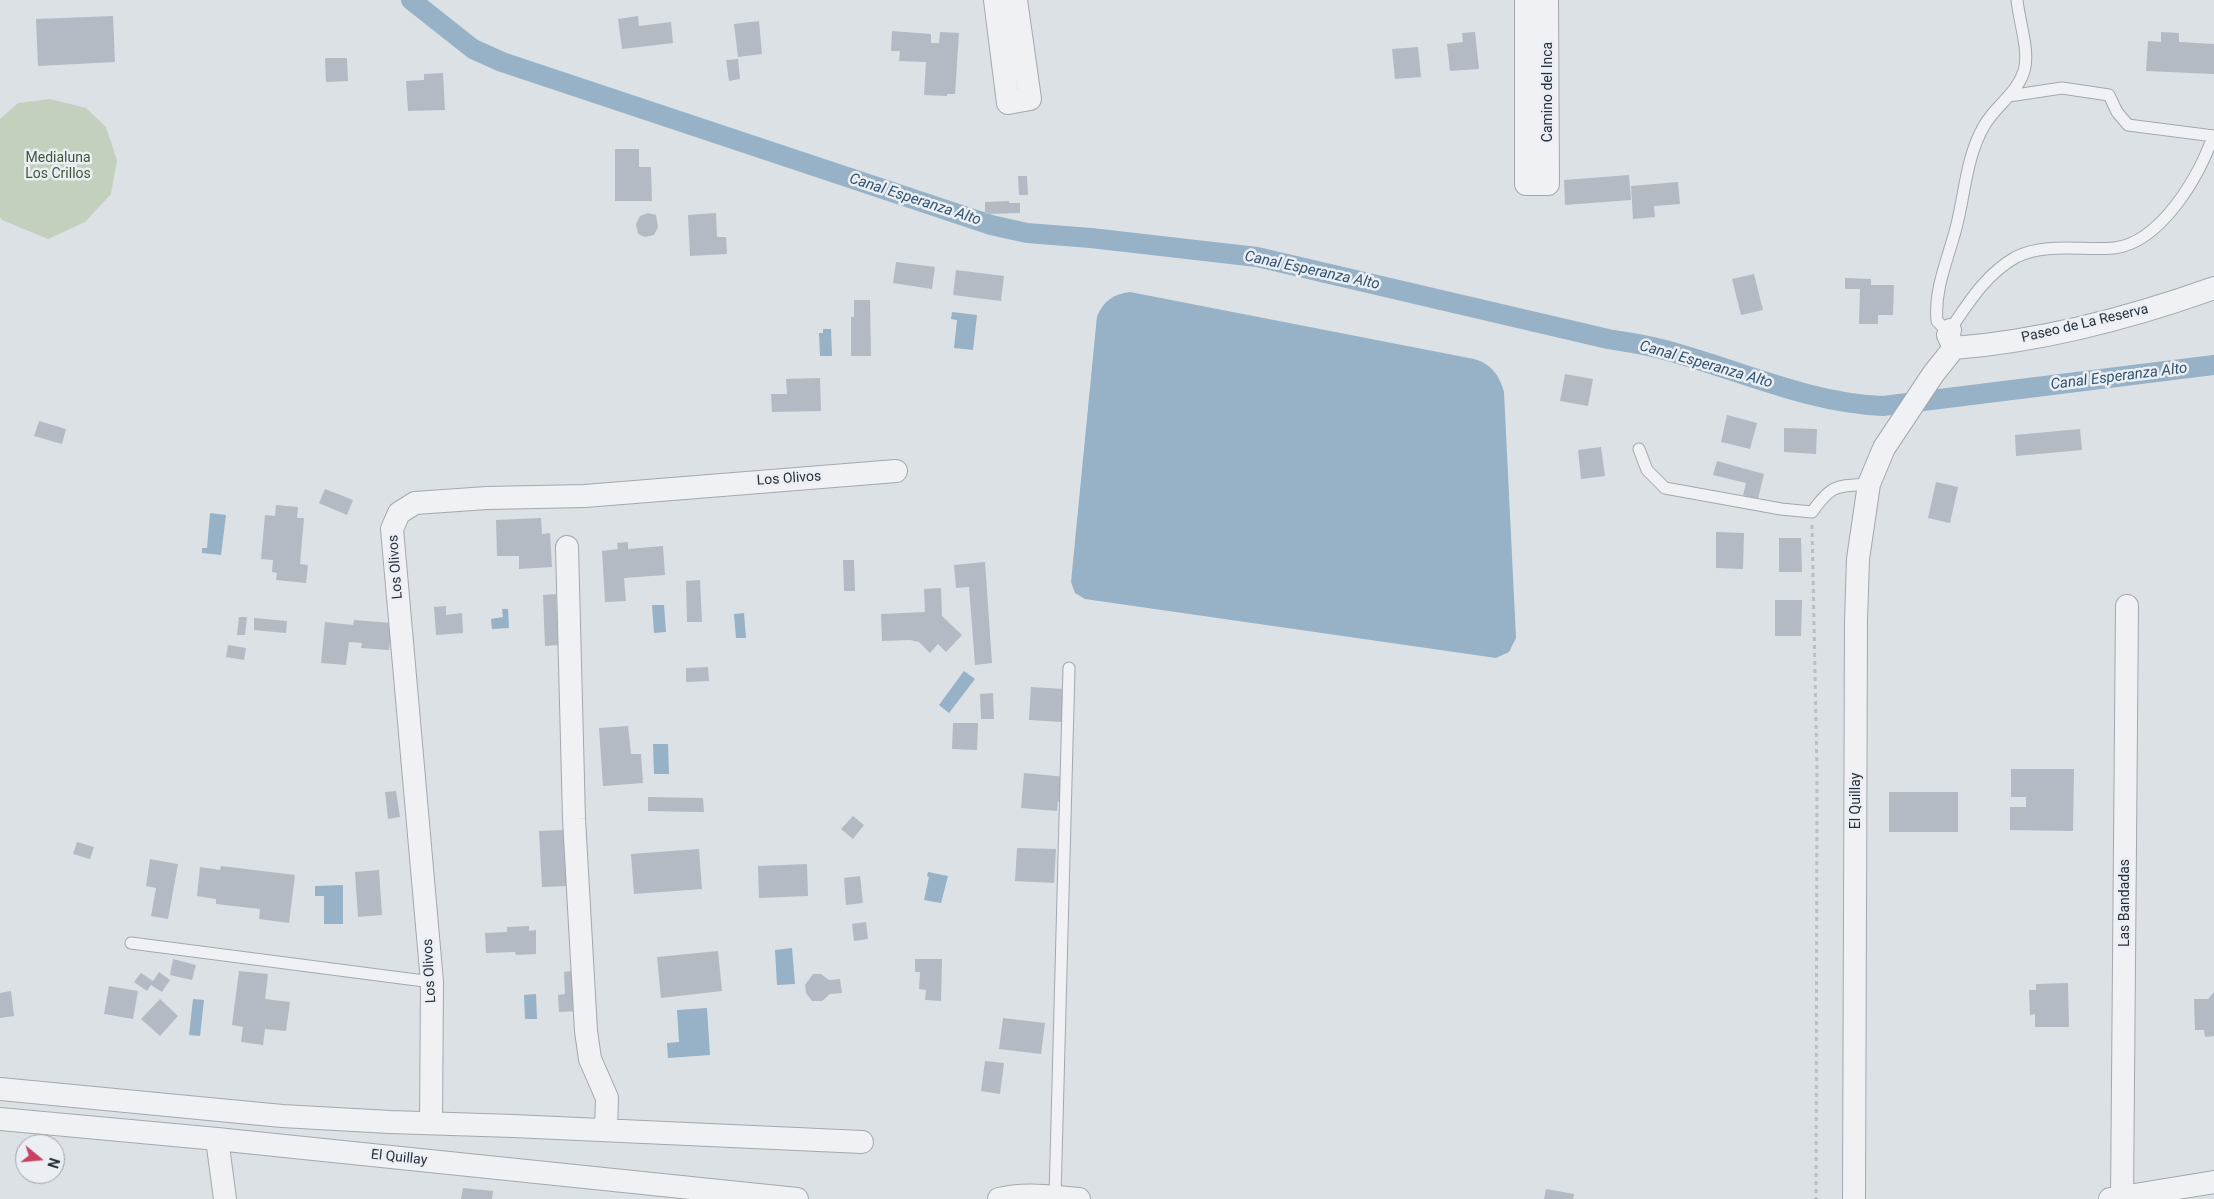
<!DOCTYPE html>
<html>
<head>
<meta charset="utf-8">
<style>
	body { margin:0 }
	#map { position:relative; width:2214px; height:1199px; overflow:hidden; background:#dce1e6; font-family:Roboto,sans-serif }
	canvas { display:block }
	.north { position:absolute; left:15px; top:1134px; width:50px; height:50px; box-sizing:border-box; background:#ebeff4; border:1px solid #9ca3aa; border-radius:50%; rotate:107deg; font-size:14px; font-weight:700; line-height:20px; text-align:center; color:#26303c }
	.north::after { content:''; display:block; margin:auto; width:18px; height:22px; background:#cb4161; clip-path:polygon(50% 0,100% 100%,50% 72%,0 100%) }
</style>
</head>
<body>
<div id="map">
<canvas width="2214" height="1199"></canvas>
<div class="north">N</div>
</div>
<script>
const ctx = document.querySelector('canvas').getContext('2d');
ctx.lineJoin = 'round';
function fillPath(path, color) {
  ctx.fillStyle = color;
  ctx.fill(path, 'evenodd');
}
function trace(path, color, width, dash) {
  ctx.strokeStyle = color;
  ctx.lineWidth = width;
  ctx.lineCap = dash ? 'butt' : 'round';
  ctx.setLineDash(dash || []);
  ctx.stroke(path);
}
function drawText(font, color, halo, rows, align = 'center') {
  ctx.font = font + ' Roboto,sans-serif';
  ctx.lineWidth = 5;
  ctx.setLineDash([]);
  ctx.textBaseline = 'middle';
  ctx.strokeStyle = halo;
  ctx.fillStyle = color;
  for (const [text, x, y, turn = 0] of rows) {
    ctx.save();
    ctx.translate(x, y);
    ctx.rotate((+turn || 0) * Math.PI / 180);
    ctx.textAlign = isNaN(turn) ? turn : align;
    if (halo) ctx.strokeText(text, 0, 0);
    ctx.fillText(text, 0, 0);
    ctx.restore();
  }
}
fillPath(new Path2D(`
	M50 99 86 108 106 127 117 160 111 194 85 222 48 239 2 220 0 217V119L18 103Z`), '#c3d0bd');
fillPath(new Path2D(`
	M1130 292 1474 359C1491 364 1499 374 1504 392L1516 638 1509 652 1496 658 1085 599 1075 593 1071 582 1097 316C1104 301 1113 294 1130 292Z
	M952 312 977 315 973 350 954 348 957 320 951 319Z
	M823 329H831L832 356H820L819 333H823Z
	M210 513 226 515 221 555 202 553V548H207Z
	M652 605H664L666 632 654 633Z
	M502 609H508L509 628 492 629 491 619 503 617Z
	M744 613 746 638H736L734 614Z
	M964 671 975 679 949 713 939 705Z
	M668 744 669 774H654L653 744Z
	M928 872 948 876 941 903 924 900 929 877 927 876Z
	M343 885V924H324V896H315V886Z
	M792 948 795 984 777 985 775 950Z
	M536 994 537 1019H525L524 995Z
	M193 999 204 1000 200 1036 189 1035Z
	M707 1008 710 1055 668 1058 667 1043 679 1042 677 1010Z`), '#97b1c6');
trace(new Path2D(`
	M411 0 473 49 502 62 991 225 1027 233 1091 238 1257 257 1608 339C1626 342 1644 344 1661 349 1735 368 1806 403 1883 406L2214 365`), '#97b1c6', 20);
fillPath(new Path2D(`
	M113 16 115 62 38 66 36 19Z
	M638 16 639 26 671 22 673 43 622 49 618 19Z
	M759 21 762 54 738 57 734 24Z
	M892 31 931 34V43H939L940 32 959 33 955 94H947V96L924 95 926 62 899 61 900 51H891Z
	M1475 32 1479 69 1450 71 1447 44 1463 42 1462 33Z
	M2161 32 2179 33V42L2214 44V74L2146 71 2148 41 2161 42Z
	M1418 47 1421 77 1395 79 1392 49Z
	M325 58H347L348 81 326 82Z
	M738 59 740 79 729 81 726 60Z
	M443 73 445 110 408 111 406 81 424 80V74Z
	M615 149H639V167H651L652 201H615Z
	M1629 175 1631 200 1565 205 1564 180Z
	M1018 176H1027L1028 195H1019Z
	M1678 182 1680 204 1654 206 1655 217 1633 219 1631 186Z
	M1009 201V203H1020V213L985 214V202Z
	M648 213 656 215 658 227 654 235 645 237 638 234 636 224 640 216Z
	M716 213 717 237H726L727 254 690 256 688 215Z
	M896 262 935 267 932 289 893 283Z
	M956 270 1004 276 1001 301 953 295Z
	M1754 274 1763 310 1741 315 1732 279Z
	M1845 278 1871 279V285H1894L1893 315H1878V324H1859L1860 289H1845Z
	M854 300H870L871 356H851V317H854Z
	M1565 374 1593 379 1588 406 1560 401Z
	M820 378 821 411 772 412 771 394H787L786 379Z
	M1727 415 1757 423 1750 449 1721 442Z
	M39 421 66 429 62 444 34 436Z
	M1784 428 1817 429 1816 454 1784 452Z
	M2080 429 2082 450 2016 456 2015 435Z
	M1601 447 1605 476 1581 479 1578 450Z
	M1717 461 1764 474 1758 499 1743 495 1746 483 1713 475Z
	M1936 482 1958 487 1950 523 1928 518Z
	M325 489 353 500 347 515 319 503Z
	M276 505 298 507 297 518H304L300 564 308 565 306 583 276 580 277 573 272 572 273 560 261 559 265 515 275 516Z
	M541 518 542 534 550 533 552 567 519 569V556H497L496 520Z
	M1716 532 1744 533 1743 569 1716 568Z
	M1779 538H1801L1802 572H1779Z
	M628 542V549L663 546 665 575 624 578 626 601 605 602 602 551 618 549 617 543Z
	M843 560H854L855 591H844Z
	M985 562 992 663 975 665 969 587 956 588 954 565Z
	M700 580 702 622H687L686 581Z
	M941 588 942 616 962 635 946 652 938 644 930 653 919 642 910 640 882 641 881 614 925 612 924 589Z
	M556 594 558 645 545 646 543 595Z
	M1775 600H1802L1801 636H1775Z
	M446 606V615L462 613 463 633 436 635 434 607Z
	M239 617H247L245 635H237Z
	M254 618 287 621 286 633 254 630Z
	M354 620 392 623 389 650 361 648 362 643 349 642 346 665 321 663 325 622 353 625Z
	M228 645 246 648 244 660 226 657Z
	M708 667 709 681 686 682V668Z
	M1031 687 1064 689 1062 722 1029 720Z
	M993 693 994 719H981L980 694Z
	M953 723H978L977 750 952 749Z
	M628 726 631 754H641L643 783 603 786 599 728Z
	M2011 769H2074L2073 831 2010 830V807H2026V797H2011Z
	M1024 773 1066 777 1063 802 1058 801 1057 811 1021 808Z
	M396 791 400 817 388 819 385 792Z
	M1889 792H1958V832H1889Z
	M648 797 703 798 704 812 648 811Z
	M853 816 864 825 853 839 841 829Z
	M565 830 569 886 542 887 539 831Z
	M77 842 94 847 90 859 73 854Z
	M1017 848 1056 849 1054 883 1015 881Z
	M699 849 702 889 634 894 631 854Z
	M150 859 178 864 168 919 151 916 156 888 146 886Z
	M807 864 808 896 759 898 758 866Z
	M221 866 295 875 289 923 259 919 260 909 216 904V899L197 896 200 867 220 870Z
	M379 870 382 915 358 917 355 872Z
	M860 876 863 903 846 905 844 878Z
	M866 922 868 939 854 941 852 924Z
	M529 926V931L536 930V954L516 955 515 952 486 953 485 933 507 932V927Z
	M718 951 722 991 661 998 657 957Z
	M173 959 196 965 192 980 170 975Z
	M915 959H942L941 1001 925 1000 926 990 919 989 920 972H915Z
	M578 970 581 1011 559 1012 558 995 565 994 564 972Z
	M239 971 268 974 265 999 290 1002 286 1031 265 1029 263 1045 241 1042 243 1027 232 1025Z
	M159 972 170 980 162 992 151 985 147 991 134 982 141 973 153 981Z
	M813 974H821L829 980 840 979 842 993 830 994 822 1001H812L806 993 805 985Z
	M2068 983 2069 1027H2035V1014L2030 1015 2029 990H2036V984Z
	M109 986 138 991 133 1019 104 1014Z
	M11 991 14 1016 0 1018V993Z
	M2214 992V1036L2205 1037 2204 1030H2195L2194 999H2208Z
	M160 999 178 1016 160 1036 141 1019Z
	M1003 1018 1045 1023 1041 1054 999 1049Z
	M985 1061 1004 1063 1000 1094 981 1091Z
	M463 1188 493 1191 492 1199H461Z
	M1546 1189 1574 1194 1573 1199H1544Z`), '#b3bac3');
const lane = new Path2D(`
	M2017 0C2019 21 2030 52 2024 71 2017 94 1995 106 1984 126 1966 157 1965 194 1956 228 1948 259 1934 289 1937 321L1942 326 1950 330C1969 302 1986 274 2016 257 2046 242 2083 251 2114 248 2160 243 2200 176 2213 136
	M2009 96 2062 88 2109 95 2117 112 2128 125 2214 136
	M1639 449 1647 470 1665 488 1781 509 1812 512C1832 484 1836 486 1869 484
	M131 943 432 982
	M1055 1197 1069 668`);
const street = new Path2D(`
	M995 0 1008 103 1030 99 1016 0
	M1526 0V184H1548L1547 0
	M1954 348C2042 341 2130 318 2214 288
	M567 547 574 819 586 1031 590 1059 607 1098 606 1130
	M0 1089 282 1116 390 1122 513 1126 862 1142
	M0 1119 217 1139 797 1199
	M431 1123 432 982 392 529 399 513 415 503 487 498 585 496 896 471
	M217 1139 225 1199
	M999 1199C1026 1192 1052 1197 1079 1199
	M1854 1199 1856 621 1858 559 1869 484 1884 448 1934 373 1954 348 1948 335 1950 330
	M2110 1199 2214 1182
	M2122 1199 2127 606`);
trace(lane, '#a2a8b0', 13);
trace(street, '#a2a8b0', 24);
trace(new Path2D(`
	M1812 525 1817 772 1816 1199`), '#bbbfc4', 3, [4, 4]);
trace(lane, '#eff1f4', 11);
trace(street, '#eff1f4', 22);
drawText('14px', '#26303c', '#ebeff4', [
	["Camino del Inca",1548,92,-90],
	["Paseo de La Reserva",2085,324,-13],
	["Los Olivos",789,479,-4],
	["Los Olivos",396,567,-94],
	["El Quillay",1856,801,-90],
	["Las Bandadas",2125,903,-90],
	["Los Olivos",430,971,-93],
	["El Quillay",399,1158,6]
]);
drawText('14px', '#3d5734', '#ebeff4', [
	["Medialuna",58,158],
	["Los Crillos",58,174]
]);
drawText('italic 15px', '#31526f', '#ebeff4', [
	["Canal Esperanza Alto",915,200,18],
	["Canal Esperanza Alto",1312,271,12],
	["Canal Esperanza Alto",1706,365,16],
	["Canal Esperanza Alto",2119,377,-7]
]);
</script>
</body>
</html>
